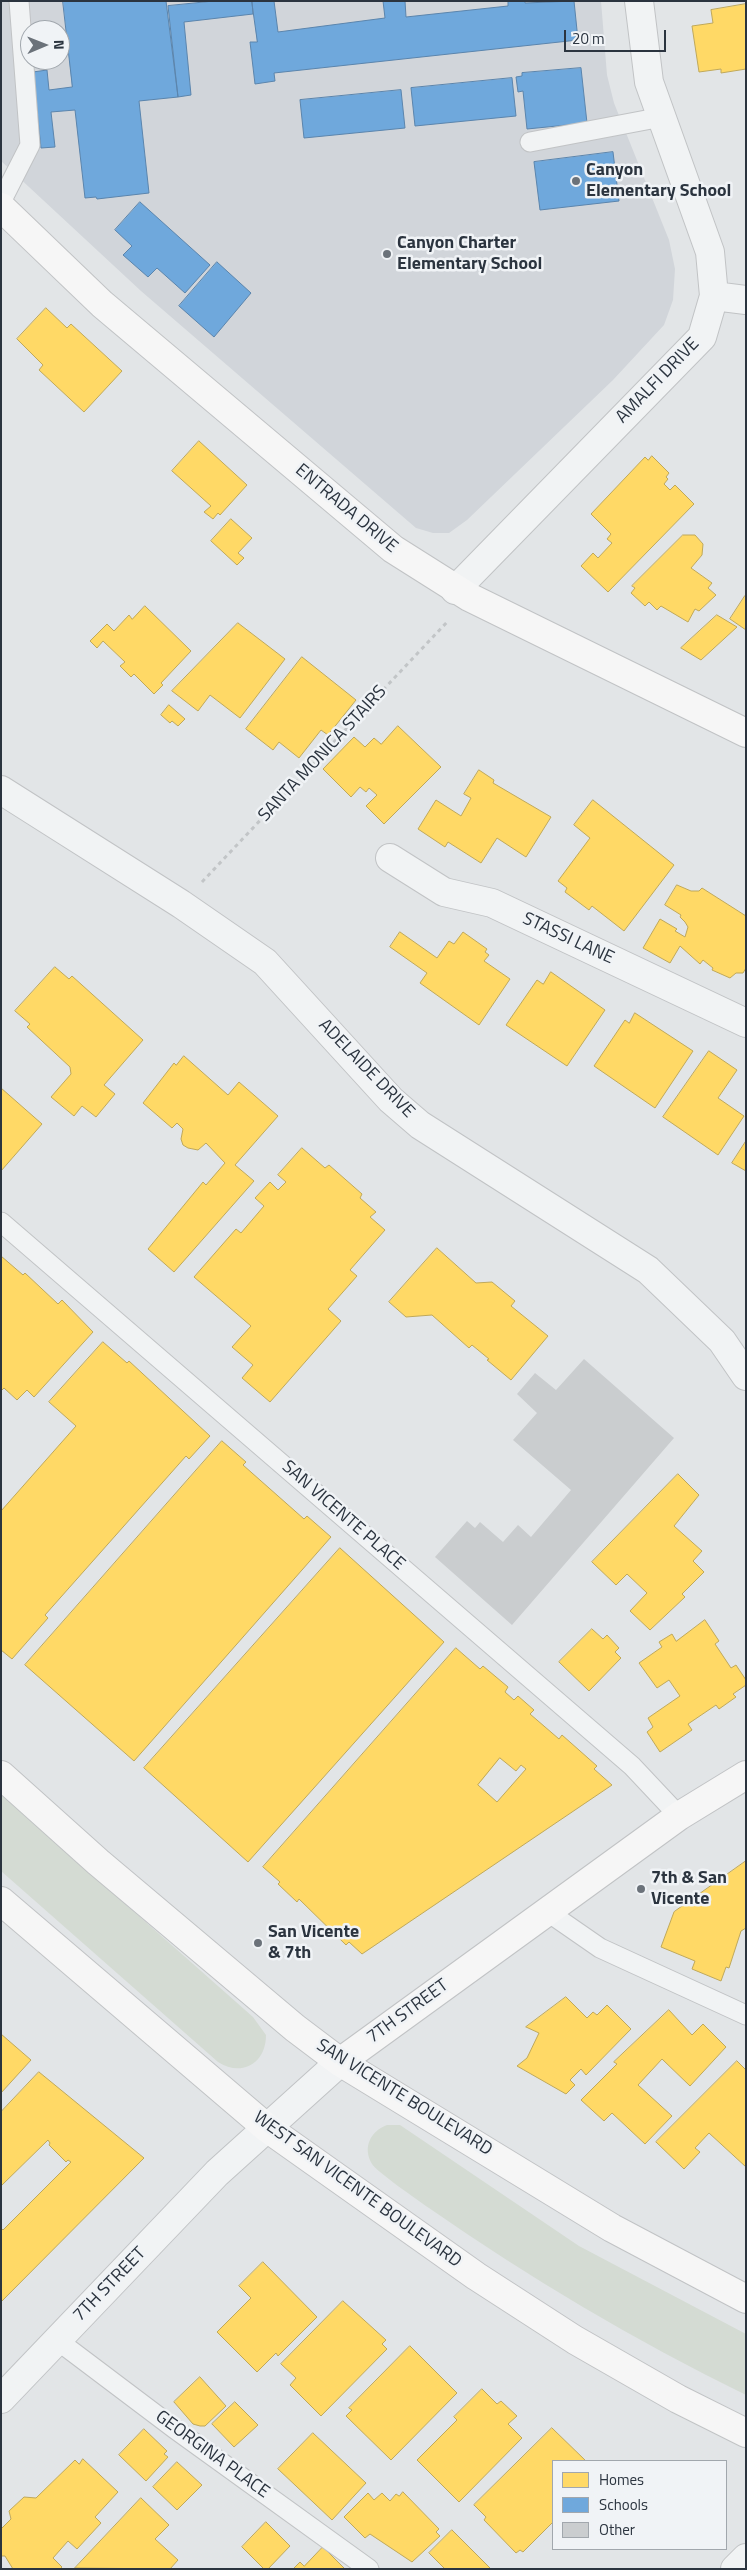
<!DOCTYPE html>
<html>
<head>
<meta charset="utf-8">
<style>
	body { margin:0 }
	#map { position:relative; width:747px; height:2570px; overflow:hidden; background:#e2e5e7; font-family:"Titillium Web",sans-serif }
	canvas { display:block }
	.frame { position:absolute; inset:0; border:2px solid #2b343f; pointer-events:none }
	.legend { position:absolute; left:552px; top:2460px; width:175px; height:90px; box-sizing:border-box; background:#f0f3f6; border:1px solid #a1a7ad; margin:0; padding:6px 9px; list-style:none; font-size:15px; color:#2b343f }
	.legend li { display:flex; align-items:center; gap:10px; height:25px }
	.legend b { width:25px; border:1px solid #a1a7ad }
	.north { position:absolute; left:20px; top:20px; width:50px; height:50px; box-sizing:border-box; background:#f0f3f6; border:1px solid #a1a7ad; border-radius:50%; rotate:89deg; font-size:14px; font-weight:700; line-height:20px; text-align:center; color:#2b343f }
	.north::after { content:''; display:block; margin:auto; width:18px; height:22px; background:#6b727a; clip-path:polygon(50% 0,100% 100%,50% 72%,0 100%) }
	.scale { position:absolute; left:564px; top:30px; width:102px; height:22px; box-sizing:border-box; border:2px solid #2b343f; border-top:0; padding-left:6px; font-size:15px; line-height:18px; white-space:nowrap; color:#2b343f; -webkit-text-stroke:4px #f0f3f6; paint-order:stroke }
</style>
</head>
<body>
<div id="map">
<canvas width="747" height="2570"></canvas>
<div class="frame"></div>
<ul class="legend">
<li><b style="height:14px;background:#ffd966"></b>Homes</li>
<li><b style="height:14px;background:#6fa8dc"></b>Schools</li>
<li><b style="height:14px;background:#cacdcf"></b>Other</li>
</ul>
<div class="north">N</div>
<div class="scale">20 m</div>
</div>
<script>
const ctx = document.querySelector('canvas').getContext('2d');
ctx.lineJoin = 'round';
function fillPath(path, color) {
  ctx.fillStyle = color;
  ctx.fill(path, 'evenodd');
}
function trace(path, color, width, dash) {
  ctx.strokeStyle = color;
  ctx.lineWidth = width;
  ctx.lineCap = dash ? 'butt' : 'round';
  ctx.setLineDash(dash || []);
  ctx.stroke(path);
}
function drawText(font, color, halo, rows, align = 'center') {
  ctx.font = font + ' "Titillium Web",sans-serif';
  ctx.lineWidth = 5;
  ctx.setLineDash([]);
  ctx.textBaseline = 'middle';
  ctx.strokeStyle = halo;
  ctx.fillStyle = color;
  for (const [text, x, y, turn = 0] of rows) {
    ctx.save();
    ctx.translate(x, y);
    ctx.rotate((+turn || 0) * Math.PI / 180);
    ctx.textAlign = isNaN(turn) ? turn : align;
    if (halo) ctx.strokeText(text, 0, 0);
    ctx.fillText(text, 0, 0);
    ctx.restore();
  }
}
fillPath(new Path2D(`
	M1 1H601L607 75 614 103 669 240 675 269 673 300 664 325 613 380 467 520 449 533H433L416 528 141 291 1 161ZM30 30H60V60H30Z`), '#d1d5da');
fillPath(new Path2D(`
	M1 1794 253 2017 266 2035C266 2064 241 2077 218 2062L1 1871Z
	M387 2125H400L579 2246 746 2334V2395C635 2341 530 2278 429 2208 419 2201 377 2172 372 2164 362 2147 371 2131 387 2125Z`), '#d4dbd3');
const homes = new Path2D(`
	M746 4V69L721 73V69L699 72 692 26 713 23 711 10Z
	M46 308 67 328 71 324 122 371 84 412 39 370 43 365 17 339Z
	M199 441 247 485 220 515 218 513 213 519 204 512 211 506 172 471Z
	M652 456 669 473 666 477 668 479 664 484 670 490 675 485 694 504 608 592 581 566 593 553 598 558 612 543 607 539 611 534 591 514 645 457 648 460Z
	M231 519 252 538 238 553 244 558 237 565 211 541Z
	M683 535H695L703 544 702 555 691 568 712 583 708 588 716 595 699 611 695 609 688 622 661 606 657 610 649 602 645 606 631 593 635 588 632 586Z
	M745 596 746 597V630L730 619Z
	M145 606 191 651 161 683 163 685 154 694 134 674 131 677 120 666 125 662 103 641 97 648 90 641 107 624 114 631 129 615 132 619Z
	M717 615 737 627 701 660 681 648Z
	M238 623 285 659 240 718 210 695 198 711 172 691Z
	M302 657 356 700 328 735 321 730 299 758 279 742 273 750 246 729Z
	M169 705 185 719 178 726 172 721 170 723 161 715Z
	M398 726 441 767 384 824 366 806 377 795 369 788 366 792 360 787 351 797 323 769 354 737 365 747 374 738 381 744Z
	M479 770 494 780 493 783 551 817 526 857 497 838 481 863 448 842 445 847 418 829 436 800 461 816 471 798 464 794Z
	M593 800 674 865 624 931 592 906 589 910 565 892 567 888 558 881 590 838 574 825Z
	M677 885 691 891H699L702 888 746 916V968L743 973H736L730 978 712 970 713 968 703 960 700 964 680 946 670 963 643 948 660 919 677 929 675 931 685 937 688 927 685 922 680 917 681 915 665 905Z
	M400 932 437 958 449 941 454 944 463 932 487 949 485 952 489 955 484 961 510 979 479 1025 420 983 427 973 390 947Z
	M55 967 69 979 72 976 143 1040 104 1085 115 1094 96 1117 82 1106 74 1116 51 1097 71 1074 70 1067 27 1027 30 1024 15 1011Z
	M551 972 605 1010 567 1066 506 1025 537 980 543 984Z
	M635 1013 693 1051 655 1108 594 1066 625 1020 629 1023Z
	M709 1051 737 1070 718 1098 744 1116 718 1155 663 1117Z
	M184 1056 228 1095 239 1082 278 1116 235 1165 254 1181 174 1272 148 1249 203 1182 206 1185 225 1163 206 1143 198 1150 188 1148 183 1145 181 1139 183 1129 177 1123 172 1128 143 1103 174 1063 176 1065Z
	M1 1088 42 1124 1 1171Z
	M746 1141V1171L732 1163Z
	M302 1148 325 1168 329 1165 362 1194 360 1198 376 1212 370 1217 385 1230 350 1270 357 1276 328 1309 341 1321 270 1402 242 1378 253 1365 232 1347 251 1326 194 1277 236 1229 241 1233 264 1206 255 1198 270 1182 278 1190 286 1182 278 1175Z
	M437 1248 476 1283 492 1282 515 1301 511 1306 548 1336 511 1380 487 1360 489 1359 472 1345 469 1348 432 1315 406 1317 389 1302Z
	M1 1256 23 1275 25 1273 58 1304 62 1300 93 1332 34 1397 27 1390 17 1400 4 1388 1 1391Z
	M103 1342 127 1363 129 1361 210 1436 189 1459 186 1456 45 1615 48 1618 12 1659 1 1650V1511L76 1426 49 1402Z
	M222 1441 246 1462 243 1465 304 1519 307 1516 331 1537 134 1761 25 1665Z
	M678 1474 699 1495 674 1526 702 1551 693 1561 704 1572 682 1594 685 1597 650 1630 630 1611 647 1593 627 1574 616 1585 592 1562Z
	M340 1548 444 1642 248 1862 144 1768Z
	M705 1620 719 1641 715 1644 731 1668 736 1665 746 1680V1685L733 1694 736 1697 719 1709 716 1705 688 1724 692 1730 660 1752 647 1732 653 1727 648 1718 680 1696 669 1680 657 1688 639 1663 662 1647 659 1642 672 1634 676 1641Z
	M592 1629 603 1639 607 1635 619 1648 615 1652 621 1658 589 1691 559 1662Z
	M456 1648 480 1669 483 1666 508 1687 505 1692 514 1700 518 1696 534 1710 530 1714 559 1739 562 1735 597 1766 594 1769 612 1785 362 1954 349 1942 346 1945 299 1899 297 1902 278 1884 280 1882 263 1867ZM500 1758 516 1771 521 1765 526 1769 497 1802 478 1785Z
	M746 1861V1928L741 1931 729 1968 726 1967 721 1981 692 1969 695 1961 661 1947 674 1912Z
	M566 1997 587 2018 593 2012 597 2015 607 2005 631 2029 586 2075 581 2069 570 2080 575 2085 566 2094 517 2066 527 2058 539 2033 526 2027Z
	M669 2010 692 2035 703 2024 726 2047 690 2086 662 2059 638 2085 672 2116 645 2144 612 2113 604 2121 581 2100 617 2064 614 2062Z
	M1 2034 31 2060 1 2093Z
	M737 2061 746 2070V2167L709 2133 695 2148 700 2152 684 2169 656 2142Z
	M39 2072 144 2158 1 2302V2228L3 2230 71 2162 68 2160 66 2162 49 2145 50 2143 48 2140 1 2186V2112Z
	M263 2262 317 2317 278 2356 276 2353 257 2372 217 2332 251 2298 239 2286Z
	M343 2301 386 2340 382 2344 387 2349 321 2416 290 2385 296 2378 281 2364Z
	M410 2346 457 2393 391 2460 346 2416 352 2410 349 2408Z
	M200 2377 226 2406 205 2426H200L193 2424 174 2402Z
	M482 2389 497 2404 501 2401 517 2416 508 2424 522 2438 459 2502 417 2460 457 2420 454 2417Z
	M235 2402 258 2425 234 2447 212 2424Z
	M552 2428 586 2461H553V2522L523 2552 520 2550 516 2553 484 2520 486 2517 474 2505Z
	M144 2429 167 2451 164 2454 168 2457 146 2481 119 2455Z
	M313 2433 366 2483 332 2520 278 2469Z
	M83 2459 118 2492 95 2517 101 2523 77 2549 68 2541 53 2558 62 2567 60 2569H13L5 2556H1V2529L11 2519 9 2511 24 2497 36 2498 75 2460 79 2464Z
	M177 2462 202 2485 177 2510 153 2487Z
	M403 2492 439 2529 436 2532 440 2536 412 2562 370 2534 365 2538 344 2517 368 2493 374 2500 382 2493 390 2501 396 2494 399 2496Z
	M141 2498 169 2525 155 2539 178 2560 170 2569 75 2568Z
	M266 2522 290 2546 268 2569H264L242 2547Z
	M452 2530 491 2569H445L429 2553Z
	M323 2547 345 2569H293L300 2562 304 2566Z`);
fillPath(homes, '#ffd966');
trace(homes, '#bfa85a', 1);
const schools = new Path2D(`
	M63 1H166L178 97 139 101 149 193 97 199 96 197 85 198 75 110 51 112 55 147 41 148 33 72 47 70 49 90 72 87Z
	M214 1H252L253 14 184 22 191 95 178 97 168 6Z
	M252 1H274L278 32 385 18 383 1H405L406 17 508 6V1H525V3L574 1 578 40 274 73 275 81 255 84 250 42H257Z
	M581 68 587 123 527 129 523 91 518 92 516 77 522 76V73Z
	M512 78 516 116 415 126 411 88Z
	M401 90 405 128 304 138 300 100Z
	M613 152 619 201 540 210 534 162Z
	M140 202 210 265 185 293 157 268 148 277 123 255 132 246 115 230Z
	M217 262 251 293 214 337 179 306Z`);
fillPath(schools, '#6fa8dc');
trace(schools, '#5b85ad', 1);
fillPath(new Path2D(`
	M584 1359 674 1438 512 1625 435 1557 467 1521 475 1528 480 1522 503 1542 518 1525 531 1537 571 1490 513 1440 537 1413 517 1394 535 1373 556 1390Z`), '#cacdcf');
const lane = new Path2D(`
	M530 142 662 117
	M1 202 30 145 19 1
	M1 1222 632 1766 679 1816
	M548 1912 600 1948 746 2015
	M57 2340 175 2429 369 2569`);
const street = new Path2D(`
	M714 296 746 300
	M455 590 702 337 714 296 710 252 649 82 639 1
	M1 790 181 904 265 962 391 1100 420 1125 648 1270 722 1341 746 1376
	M390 858 444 892 492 903 746 1023
	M1 2399 217 2173 340 2062
	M735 2569 746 2558`);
const secondary = new Path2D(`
	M1 207 102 304 393 549 469 597 746 733
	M1 1775 98 1862 295 2028 340 2062 612 2228 746 2299
	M1 1901 267 2128 476 2276 575 2340 678 2399 746 2433
	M340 2062 679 1816 746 1775`);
trace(lane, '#c1c3c5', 21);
trace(street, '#c1c3c5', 30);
trace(secondary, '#c1c3c5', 30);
trace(new Path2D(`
	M202 882 448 621`), '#c2c5c7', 3, [4, 4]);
trace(lane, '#f1f3f4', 19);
trace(street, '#f1f3f4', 28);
trace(secondary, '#f6f6f6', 28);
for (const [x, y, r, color] of [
	[576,181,5,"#6b727a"],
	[387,254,5,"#6b727a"],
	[641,1889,5,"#6b727a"],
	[258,1943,5,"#6b727a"]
]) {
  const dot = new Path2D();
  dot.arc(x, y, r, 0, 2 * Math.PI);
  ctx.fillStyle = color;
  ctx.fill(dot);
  trace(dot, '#f0f3f6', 2);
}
drawText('bold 18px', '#2b343f', '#f0f3f6', [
	["Canyon",586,171],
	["Elementary School",586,192],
	["Canyon Charter",397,244],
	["Elementary School",397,265],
	["7th & San",651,1879],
	["Vicente",651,1900],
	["San Vicente",268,1933],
	["& 7th",268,1954]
], 'left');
drawText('18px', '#2b343f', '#f0f3f6', [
	["AMALFI DRIVE",658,381,-46],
	["ENTRADA DRIVE",346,509,40],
	["SANTA MONICA STAIRS",323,754,-47],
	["STASSI LANE",568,939,25],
	["ADELAIDE DRIVE",366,1069,46],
	["SAN VICENTE PLACE",343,1516,41],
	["7TH STREET",408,2012,-36],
	["SAN VICENTE BOULEVARD",404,2098,32],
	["WEST SAN VICENTE BOULEVARD",357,2190,36],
	["7TH STREET",110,2285,-46],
	["GEORGINA PLACE",212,2455,36]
]);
</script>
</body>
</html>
